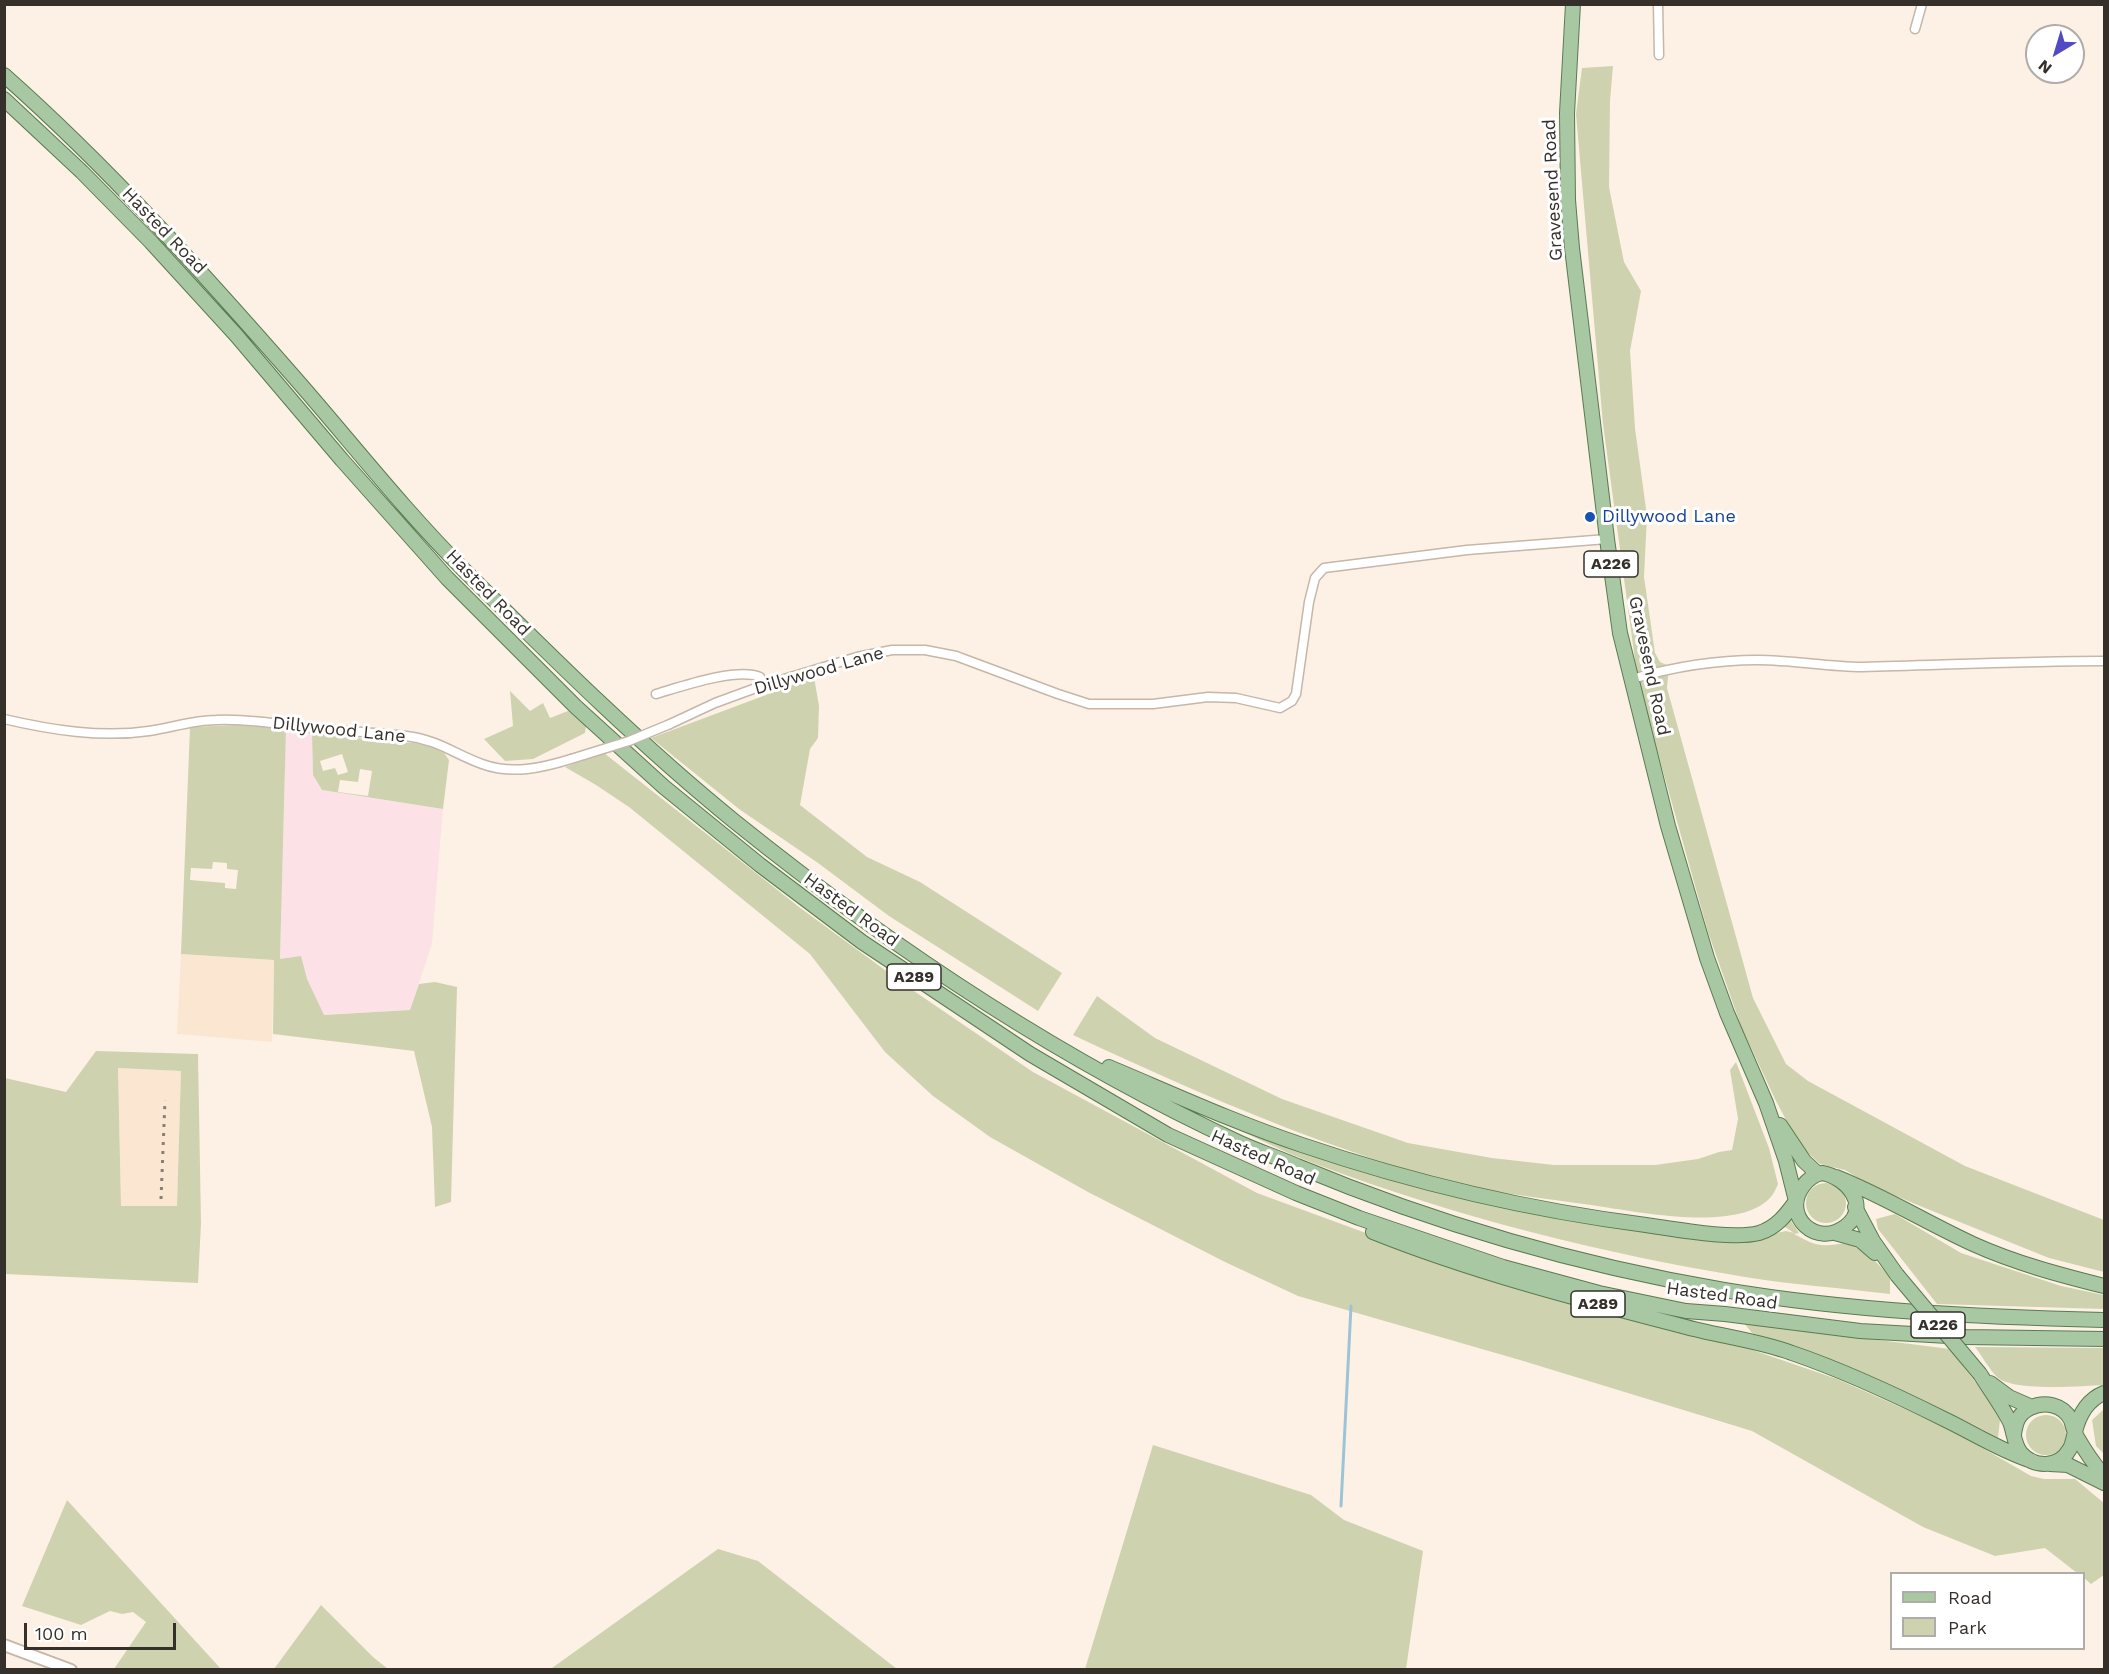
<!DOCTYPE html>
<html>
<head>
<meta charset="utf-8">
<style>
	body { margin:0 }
	#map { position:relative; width:2109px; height:1674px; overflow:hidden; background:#fdf1e5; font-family:"Work Sans",sans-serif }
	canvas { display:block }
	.frame { position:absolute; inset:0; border:6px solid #36302b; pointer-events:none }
	.legend { position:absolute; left:1890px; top:1572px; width:195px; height:78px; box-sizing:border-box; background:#fff; border:2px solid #afacaa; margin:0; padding:8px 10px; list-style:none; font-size:18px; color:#36302b }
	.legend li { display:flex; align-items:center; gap:12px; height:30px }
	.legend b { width:30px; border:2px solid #afacaa }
	.north { position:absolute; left:2025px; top:24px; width:60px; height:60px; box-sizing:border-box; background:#fff; border:2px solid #afacaa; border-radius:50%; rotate:218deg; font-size:16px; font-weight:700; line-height:24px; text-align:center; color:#36302b }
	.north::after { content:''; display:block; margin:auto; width:21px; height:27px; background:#504bc2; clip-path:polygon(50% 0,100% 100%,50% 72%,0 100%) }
	.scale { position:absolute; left:24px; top:1623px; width:152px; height:27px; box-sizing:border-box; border:3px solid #36302b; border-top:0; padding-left:8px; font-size:18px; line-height:21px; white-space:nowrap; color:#36302b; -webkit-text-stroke:4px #fff; paint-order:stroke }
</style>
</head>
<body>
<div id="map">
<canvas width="2109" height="1674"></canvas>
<div class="frame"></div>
<ul class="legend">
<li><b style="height:8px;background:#a8c8a3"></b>Road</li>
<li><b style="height:16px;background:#cfd2af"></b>Park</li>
</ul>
<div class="north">N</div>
<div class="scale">100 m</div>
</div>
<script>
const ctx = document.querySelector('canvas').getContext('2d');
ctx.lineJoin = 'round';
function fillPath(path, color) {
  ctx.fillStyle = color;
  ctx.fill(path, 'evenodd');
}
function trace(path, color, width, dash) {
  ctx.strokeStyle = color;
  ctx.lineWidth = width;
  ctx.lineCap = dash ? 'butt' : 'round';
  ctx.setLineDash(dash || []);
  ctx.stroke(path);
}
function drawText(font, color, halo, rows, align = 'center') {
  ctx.font = font + ' "Work Sans",sans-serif';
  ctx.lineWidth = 6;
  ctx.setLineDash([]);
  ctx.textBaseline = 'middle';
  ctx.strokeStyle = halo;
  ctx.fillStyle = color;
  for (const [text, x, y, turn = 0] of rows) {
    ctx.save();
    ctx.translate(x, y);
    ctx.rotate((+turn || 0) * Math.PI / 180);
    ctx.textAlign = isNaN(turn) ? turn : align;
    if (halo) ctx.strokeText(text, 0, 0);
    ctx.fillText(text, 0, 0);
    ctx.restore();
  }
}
fillPath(new Path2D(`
	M286 729 312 734 313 775 322 790 443 809 432 944 410 1010 323 1015 280 960Z`), '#fce2e7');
fillPath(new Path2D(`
	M181 954 274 960 272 1042 177 1034Z
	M118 1068 181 1071 177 1206H121Z`), '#fbe6d2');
fillPath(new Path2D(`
	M1613 66 1610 101 1609 187 1624 262 1641 291 1630 351 1635 428 1647 516 1644 577 1655 653 1660 662 1669 666 1667 688 1753 998 1786 1064 1808 1081 1965 1166 2104 1220V1272L2049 1258 1920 1206 1866 1183 1845 1170 1820 1164 1807 1152 1793 1133 1775 1099 1741 1026 1708 932 1638 682 1603 424 1576 114 1582 68Z
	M814 677 819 706 818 738 810 749 800 805 867 857 920 882 1062 973 1038 1011 889 916 818 863 739 809 651 738Z
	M510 691 530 711 543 703 550 718 568 711 586 726 585 733 533 759 505 761 484 739 513 726Z
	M237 725 286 729 280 959 301 956 307 979 324 1015 410 1010 419 984 435 982 457 987 451 1202 435 1207 432 1127 414 1051 273 1034 274 960 181 954 190 727ZM213 862 227 863V869L238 870 236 889 225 888V883L190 880 191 868 212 869Z
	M312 734 424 744 444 753 449 760 443 809 322 790 313 775ZM342 754 348 772 338 775 335 768 323 771 320 761ZM360 769 372 771 368 796 338 792 340 780 358 782Z
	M604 753 799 907 908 987 1033 1072 1257 1193 1374 1236 1738 1345 1837 1379 1948 1428 2031 1476 2044 1479H2075L2104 1503V1575L2091 1584 2084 1578V1574L2077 1573 2045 1548 1995 1556 1923 1527 1752 1431 1520 1360 1298 1296 1225 1262 1088 1192 990 1137 933 1096 885 1052 810 954 629 807 596 785 565 767Z
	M1097 996 1155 1038 1282 1099 1408 1143 1492 1158 1554 1165H1655L1698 1159 1719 1152 1732 1150 1738 1119 1730 1070 1736 1062 1769 1148 1778 1184C1776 1189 1773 1195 1769 1199 1738 1230 1650 1214 1610 1208 1561 1200 1506 1195 1457 1184 1411 1173 1364 1156 1319 1140 1235 1109 1154 1073 1073 1035Z
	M96 1051 198 1054 201 1223 198 1283 5 1274V1078L66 1092ZM118 1068 181 1071 177 1206H121Z
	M1240 1127 1401 1182 1492 1205 1604 1225 1757 1237 1786 1231 1794 1233 1782 1225 1789 1218 1799 1233 1794 1234C1806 1240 1816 1247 1830 1245 1835 1245 1839 1243 1844 1244 1864 1246 1878 1264 1890 1277V1294C1842 1288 1793 1285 1745 1277 1599 1253 1457 1217 1318 1165 1291 1155 1265 1142 1239 1130Z
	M1806 1203a20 20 0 1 1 40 0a20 20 0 1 1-40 0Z
	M1895 1214 1961 1253 2061 1286 2104 1295V1309L1937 1304 1878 1229 1876 1219Z
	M1744 1323 1950 1349 1992 1404 2000 1420 1998 1438C1920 1395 1837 1363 1752 1333Z
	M1975 1347 2104 1348V1385C2082 1386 2013 1392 1997 1377 1989 1369 1982 1356 1975 1347Z
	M2104 1409V1454L2096 1446 2092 1420Z
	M2026 1435a20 20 0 1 1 40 0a20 20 0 1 1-40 0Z
	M1153 1445 1311 1495 1344 1520 1423 1551 1406 1669H1085Z
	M67 1500 221 1669H114L146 1622 133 1612 122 1614 110 1611 81 1625 22 1606Z
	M718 1549 758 1561 897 1669 554 1670 552 1668Z
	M321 1605 373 1657 388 1669H274Z`), '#cfd2af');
trace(new Path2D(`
	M1341 1506 1351 1306`), '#9cc4d6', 3);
const minor = new Path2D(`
	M1658 4 1659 55
	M1915 29 1922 4
	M1632 679C1673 667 1714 660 1758 660 1793 660 1828 667 1862 667 1943 665 2024 661 2104 661
	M656 694C680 687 737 667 760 677L764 685
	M4 719C51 730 101 738 149 731 171 728 193 720 216 720 245 719 273 723 302 727 337 731 372 732 406 736 439 740 454 754 482 764 512 775 542 768 571 759
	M670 724 715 703 764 685 857 657 892 650H925L956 656 1058 694 1089 704H1153L1208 697 1236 698 1280 708 1292 701 1296 694 1309 602 1315 578 1324 568 1467 550 1607 539`);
const tertiary = new Path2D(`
	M4 1645 71 1670`);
const primary = new Path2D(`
	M1573 4 1567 113 1568 200 1572 248 1607 539 1620 633 1668 826 1707 958 1727 1013 1766 1103 1786 1161 1796 1201
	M4 75C109 168 203 273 295 378 351 442 404 510 464 570 551 656 638 743 734 821 889 946 1057 1058 1238 1142 1257 1151 1277 1157 1297 1166 1434 1223 1577 1265 1724 1290 1850 1311 1977 1317 2104 1320
	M4 99 82 172 151 242 236 335 342 460 447 578 576 707 664 787 760 865 862 942 1030 1054 1168 1135 1296 1193 1359 1218 1503 1267 1599 1293 1686 1311 1725 1314 1860 1331 1966 1337 2104 1339
	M1109 1067C1173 1094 1236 1123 1302 1145 1414 1183 1529 1210 1646 1225 1675 1229 1732 1240 1759 1233 1776 1228 1786 1215 1796 1201
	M1780 1125 1804 1161 1818 1174
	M1822 1173C1847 1177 1871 1207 1846 1226 1817 1249 1781 1216 1803 1186 1808 1179 1813 1175 1822 1173Z
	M1836 1177C1884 1196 1927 1223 1973 1244 2015 1263 2060 1275 2104 1286
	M1855 1207 1873 1241 1897 1275
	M1373 1232C1473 1272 1578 1299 1682 1326 1718 1336 1757 1340 1792 1353 1845 1371 1896 1395 1946 1420 1975 1434 2001 1451 2032 1461
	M1835 1233 1860 1240 1875 1253
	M1980 1374C1990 1390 2002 1406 2010 1422 2014 1432 2014 1445 2021 1453 2034 1468 2059 1468 2069 1450 2073 1445 2073 1438 2075 1432 2079 1415 2087 1400 2104 1393
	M1990 1383 2009 1397 2032 1407
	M2014 1434C2016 1422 2018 1414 2030 1408 2044 1401 2063 1404 2071 1420 2073 1426 2074 1432 2077 1437 2085 1451 2094 1464 2104 1476
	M2050 1464 2068 1465 2104 1483`);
trace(minor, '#c5b7a9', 11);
trace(tertiary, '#c5b7a9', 14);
trace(primary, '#5a7b51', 16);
trace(minor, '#fff', 8);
trace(tertiary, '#fff', 10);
trace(primary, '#a8c8a3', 14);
trace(new Path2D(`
	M161 1199 165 1100`), '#877e76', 3, [3, 6]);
const minorBridge = new Path2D(`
	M571 759 629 741 670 724`);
const primaryBridge = new Path2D(`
	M1897 1275 1980 1374`);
trace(minorBridge, '#c5b7a9', 11, []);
trace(primaryBridge, '#5a7b51', 16, []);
trace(minorBridge, '#fff', 8);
trace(primaryBridge, '#a8c8a3', 14);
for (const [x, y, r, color] of [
	[1590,517,6,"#1a4fb4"]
]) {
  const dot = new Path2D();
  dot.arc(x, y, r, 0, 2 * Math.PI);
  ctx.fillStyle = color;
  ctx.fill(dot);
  trace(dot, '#fff', 2);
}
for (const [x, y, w] of [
	[1611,564,54],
	[914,977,54],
	[1598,1304,54],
	[1938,1325,54]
]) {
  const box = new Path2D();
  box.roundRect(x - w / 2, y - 13, w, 26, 4.5);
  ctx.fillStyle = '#fff';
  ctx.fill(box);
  trace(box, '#36302b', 1.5);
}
drawText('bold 16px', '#36302b', null, [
	["A226",1611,564],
	["A289",914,977],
	["A289",1598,1304],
	["A226",1938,1325]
]);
drawText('18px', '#36302b', '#fff', [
	["Gravesend Road",1553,190,-93],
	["Hasted Road",164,231,46],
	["Hasted Road",488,593,46],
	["Gravesend Road",1649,666,78],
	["Dillywood Lane",819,671,-16],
	["Dillywood Lane",339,730,6],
	["Hasted Road",851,910,36],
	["Hasted Road",1263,1158,24],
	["Hasted Road",1722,1296,8]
]);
drawText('18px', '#164399', '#fff', [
	["Dillywood Lane",1602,517]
], 'left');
</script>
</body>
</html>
